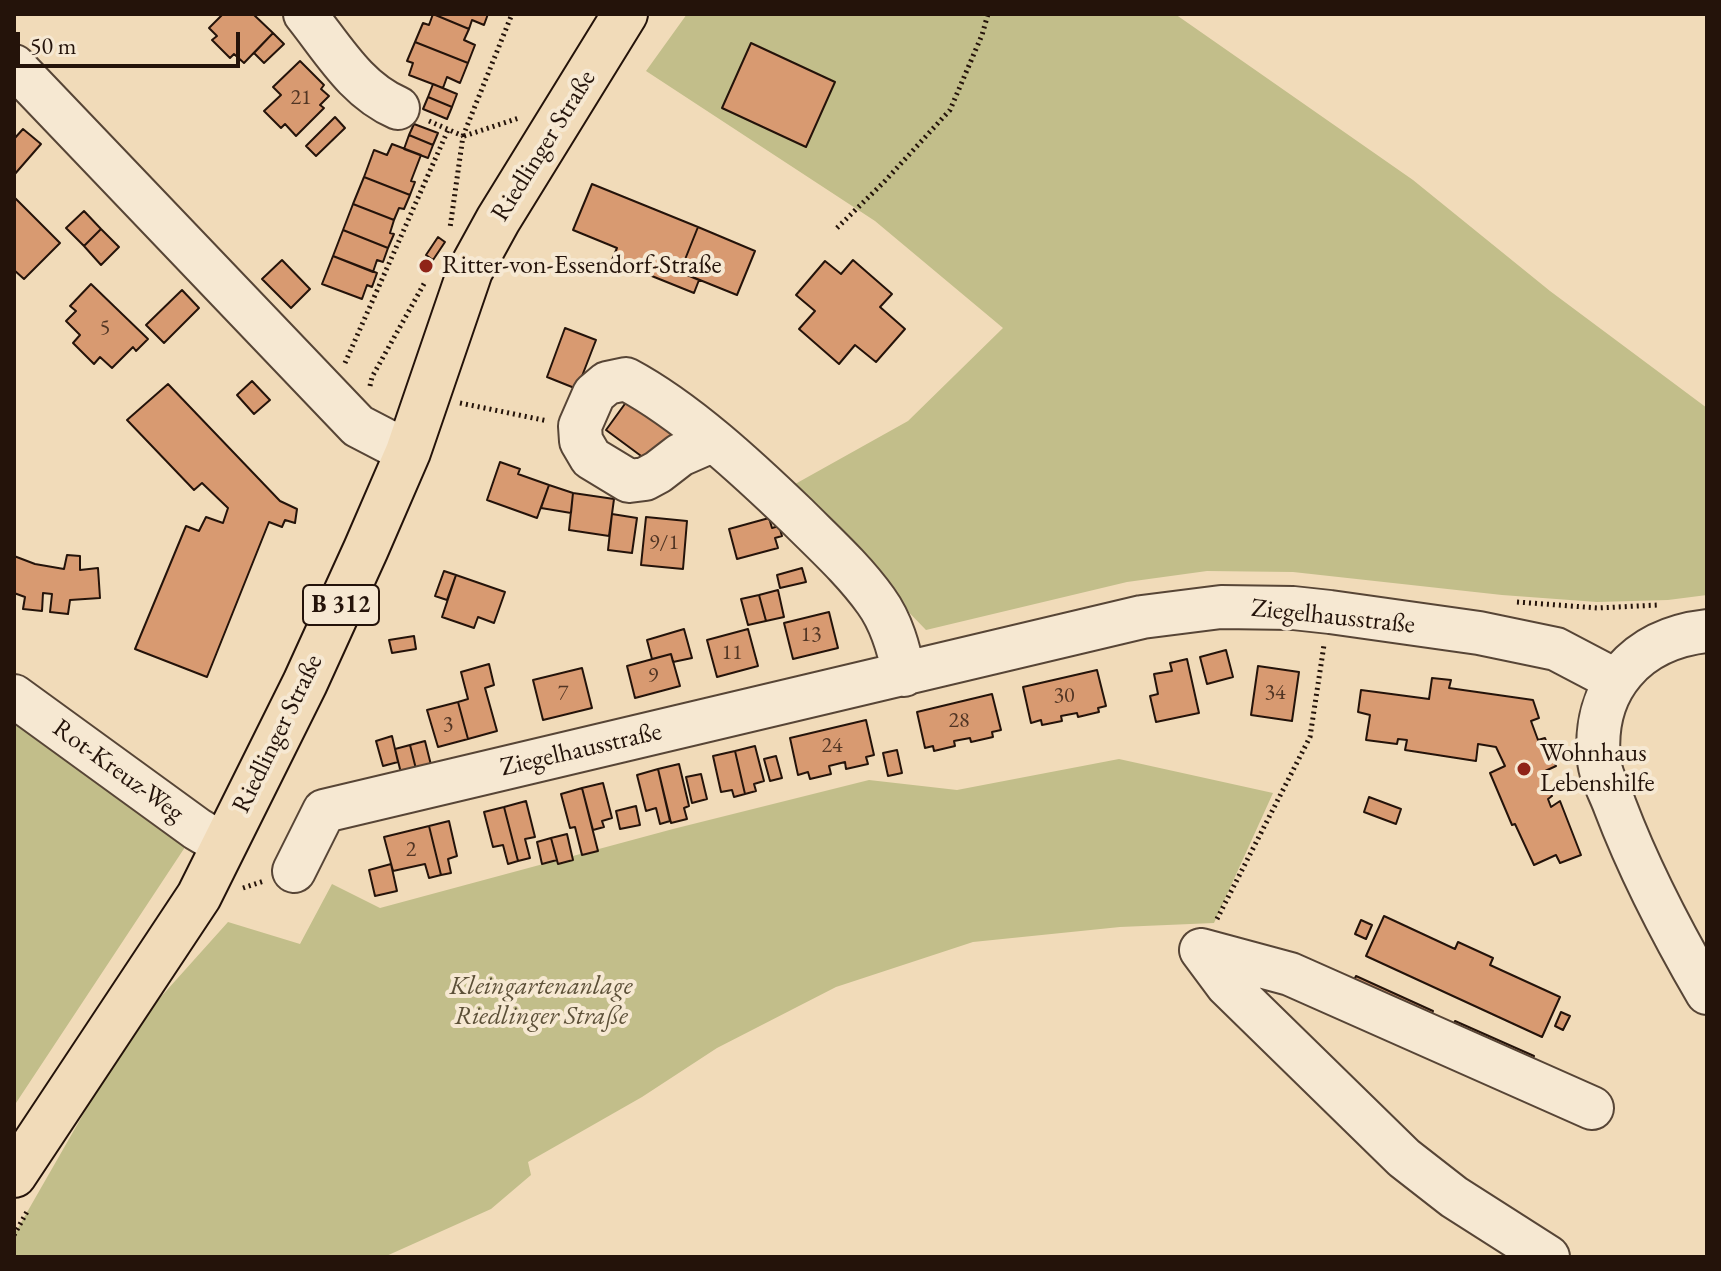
<!DOCTYPE html>
<html>
<head>
<meta charset="utf-8">
<style>
	body { margin:0 }
	#map { position:relative; width:1721px; height:1271px; overflow:hidden; background:#f1dbb9; font-family:"EB Garamond",serif }
	canvas { display:block }
	.frame { position:absolute; inset:0; border:16px solid #24130a; pointer-events:none }
	.scale { position:absolute; left:16px; top:32px; width:224px; height:36px; box-sizing:border-box; border:4px solid #24130a; border-top:0; padding-left:10px; font-size:24px; line-height:28px; white-space:nowrap; color:#24130a; -webkit-text-stroke:6px #f6e8d2; paint-order:stroke }
</style>
</head>
<body>
<div id="map">
<canvas width="1721" height="1271"></canvas>
<div class="frame"></div>
<div class="scale">50 m</div>
</div>
<script>
const ctx = document.querySelector('canvas').getContext('2d');
ctx.lineJoin = 'round';
function fillPath(path, color) {
  ctx.fillStyle = color;
  ctx.fill(path, 'evenodd');
}
function trace(path, color, width, dash) {
  ctx.strokeStyle = color;
  ctx.lineWidth = width;
  ctx.lineCap = dash ? 'butt' : 'round';
  ctx.setLineDash(dash || []);
  ctx.stroke(path);
}
function drawText(font, color, halo, rows, align = 'center') {
  ctx.font = font + ' "EB Garamond",serif';
  ctx.lineWidth = 8;
  ctx.setLineDash([]);
  ctx.textBaseline = 'middle';
  ctx.strokeStyle = halo;
  ctx.fillStyle = color;
  for (const [text, x, y, turn = 0] of rows) {
    ctx.save();
    ctx.translate(x, y);
    ctx.rotate((+turn || 0) * Math.PI / 180);
    ctx.textAlign = isNaN(turn) ? turn : align;
    if (halo) ctx.strokeText(text, 0, 0);
    ctx.fillText(text, 0, 0);
    ctx.restore();
  }
}
fillPath(new Path2D(`
	M687 14H1175L1413 180 1550 291 1707 408V595L1668 600 1597 602 1502 595 1293 572 1207 571 1127 582 926 630 788 488 908 421 1003 328 875 221 646 71Z
	M14 699 197 829 14 1106Z
	M1119 759 1273 793 1214 923 1120 927 973 942 836 987 717 1048 642 1097 528 1162 531 1175 491 1209 384 1257H14V1235L132 1029 228 922 300 944 332 884 380 908 673 829 869 780 957 790Z`), '#c2be8a');
const building = new Path2D(`
	M223 14H253L273 33 244 63 234 54 230 58 212 40 217 36 209 28Z
	M433 14H488L484 25 472 20 469 29Z
	M433 14 469 29 464 40 475 45 468 63 415 42 423 23 429 25Z
	M273 33 284 44 264 63 254 53Z
	M415 42 468 63 460 83 447 77 443 88 409 75 413 63 407 61Z
	M751 43 835 82 806 147 722 108Z
	M300 61 324 85 321 89 329 96 320 105 324 108 296 136 285 124 281 128 264 111 281 95 273 87Z
	M433 84 457 94 452 107 428 97Z
	M428 97 452 107 447 119 423 109Z
	M335 117 345 128 316 156 306 146Z
	M414 124 438 133 433 145 409 135Z
	M23 129 41 144 14 175V139Z
	M409 135 433 145 428 158 404 149Z
	M392 144 421 155 411 181 415 182 410 195 364 177 374 150 387 155Z
	M364 177 410 195 404 209 399 208 394 220 353 204Z
	M592 184 698 227 680 272 699 280 694 293 612 260 617 248 573 230Z
	M14 197 60 243 24 279 14 270Z
	M353 204 394 220 390 233 394 234 388 248 343 230Z
	M84 211 101 229 84 246 66 228Z
	M698 227 755 251 737 295 680 272Z
	M101 229 119 247 101 265 84 246Z
	M343 230 388 248 383 262 377 260 373 272 333 256Z
	M438 237 445 242 433 260 426 255Z
	M333 256 377 273 372 287 367 285 362 299 322 284Z
	M282 260 310 289 291 308 262 279Z
	M853 260 892 294 880 307 905 329 876 362 855 345 839 364 799 329 815 311 796 295 825 261 841 274Z
	M91 284 148 339 136 351 133 347 112 368 100 357 94 364 73 343 80 335 66 321 76 311 70 306Z
	M182 290 199 308 164 343 146 325Z
	M565 328 596 340 577 389 547 377Z
	M252 381 270 400 254 414 237 395Z
	M168 384 280 501 297 509 295 523 285 520 282 527 269 522 207 677 135 649 186 526 199 531 206 517 223 523 228 508 202 483 194 490 127 420Z
	M627 401 677 437 656 467 606 430Z
	M500 462 520 469 518 474 549 485 537 518 487 500Z
	M549 485 573 493 571 513 541 508Z
	M573 493 614 499 609 536 569 530Z
	M612 514 637 518 632 553 608 550Z
	M646 517 687 521 683 569 641 565Z
	M769 518 772 528 779 526 782 536 775 538 778 548 737 559 729 529Z
	M67 555 80 556V570L98 568 100 598 70 600 68 614 50 612 52 594 43 593 42 611 23 609 25 597 14 593V556L35 564 64 569Z
	M802 568 806 582 780 588 777 575Z
	M444 571 456 575 447 600 435 596Z
	M456 575 505 592 494 623 478 617 474 628 442 617Z
	M778 590 784 617 766 621 759 595Z
	M759 595 766 621 748 625 741 599Z
	M829 612 838 648 793 659 784 623Z
	M684 629 692 658 673 662 671 654 652 659 647 640Z
	M748 629 758 666 717 677 707 640Z
	M414 636 416 649 392 653 389 640Z
	M1226 650 1233 677 1207 684 1200 657Z
	M671 654 680 686 635 698 627 666Z
	M1187 659 1199 713 1156 722 1150 696 1158 694 1154 674 1172 671 1170 663Z
	M489 664 494 685 485 688 497 731 468 739 458 702 468 699 461 672Z
	M1258 666 1299 672 1292 721 1251 715Z
	M582 668 592 708 543 720 533 680Z
	M1097 670 1106 706 1098 708 1099 712 1078 717 1077 713 1061 716 1062 721 1042 725 1041 720 1031 723 1023 687Z
	M1432 678 1451 680 1449 688 1533 700 1539 718 1531 721 1538 740 1545 738 1556 766 1543 772 1552 796 1548 799 1551 807 1560 801 1581 855 1560 863 1556 855 1534 865 1515 824 1512 825 1490 773 1505 766 1496 747 1478 744 1476 761 1405 750 1407 740 1398 739 1397 744 1366 740 1370 715 1358 712 1361 690 1429 699Z
	M992 694 1001 730 992 732 993 737 971 742 970 738 954 741 955 746 934 751 933 746 925 748 917 712Z
	M458 702 468 739 438 747 427 710Z
	M866 720 874 755 866 757 868 764 846 769 845 762 829 766 831 774 810 779 808 772 798 775 790 738Z
	M392 736 398 762 383 766 376 741Z
	M425 741 431 765 416 769 410 745Z
	M410 745 416 769 401 773 395 749Z
	M755 746 764 781 754 784 756 791 745 794 735 751Z
	M897 750 902 773 888 776 883 753Z
	M735 751 745 794 734 797 732 790 721 792 713 756Z
	M776 756 782 778 770 781 764 759Z
	M679 764 689 806 684 808 687 819 671 823 658 769Z
	M658 769 670 821 660 824 656 808 646 811 637 775Z
	M701 774 707 799 692 803 686 777Z
	M603 783 612 818 602 821 604 827 593 830 582 788Z
	M582 788 598 851 582 855 575 827 570 828 561 794Z
	M1369 797 1401 809 1396 824 1364 812Z
	M526 801 535 837 525 839 530 858 518 861 504 807Z
	M636 806 640 825 620 829 616 811Z
	M504 807 518 861 508 864 503 845 493 847 484 812Z
	M449 821 457 856 448 859 451 873 441 875 429 826Z
	M429 826 441 875 429 878 425 864 393 871 384 837Z
	M567 834 573 860 558 864 551 838Z
	M551 838 557 860 542 864 537 842Z
	M391 864 397 891 375 896 369 870Z
	M1384 916 1455 949 1458 942 1493 958 1490 965 1560 997 1542 1037 1366 956Z
	M1361 920 1372 925 1366 939 1355 934Z
	M1356 976 1433 1011 1428 1024 1350 989Z
	M1561 1012 1570 1016 1563 1030 1555 1026Z
	M1455 1021 1534 1056 1528 1069 1450 1034Z`);
fillPath(building, '#d89a71');
trace(building, '#24130a', 2);
const minor = new Path2D(`
	M305 14C333 49 356 90 398 108
	M14 66 358 426 408 452
	M712 441 680 455 658 472 645 479 629 481 591 458 581 441 580 426 594 394 607 383 626 379C686 411 748 469 797 516 824 543 854 570 876 601 892 623 899 649 904 675
	M1707 631C1636 639 1592 688 1599 760 1600 775 1610 792 1615 806 1640 872 1672 933 1707 993
	M14 696 197 829 224 845
	M294 871 324 811 1142 617 1221 607 1293 608 1330 612 1479 633 1556 649 1615 680
	M1201 950 1227 985 1404 1158 1454 1197 1548 1257
	M1201 950 1290 974 1592 1108`);
const major = new Path2D(`
	M14 1175 199 896 305 683 366 549 408 452 470 271 498 220 625 14`);
trace(minor, '#574536', 46);
trace(major, '#24130a', 48);
trace(new Path2D(`
	M429 121 463 136 450 228
	M463 136 512 14
	M464 136 519 118
	M837 228 884 182 950 110 982 35 988 14
	M345 363 448 130
	M370 386 372 377 425 282
	M460 403 548 421
	M1517 602 1598 608 1658 605
	M243 888 264 881
	M1217 919 1310 737 1324 645
	M14 1235 28 1210`), '#24130a', 5, [2, 4]);
trace(minor, '#f6e8d2', 42);
trace(major, '#f1dbb9', 44);
for (const [x, y, r, color] of [
	[426,266,8,"#8f2418"],
	[1524,769,8,"#8f2418"]
]) {
  const dot = new Path2D();
  dot.arc(x, y, r, 0, 2 * Math.PI);
  ctx.fillStyle = color;
  ctx.fill(dot);
  trace(dot, '#f6e8d2', 3);
}
drawText('22px', '#513524', null, [
	["21",301,98],
	["5",105,328],
	["9/1",664,543],
	["13",811,635],
	["11",732,653],
	["9",653,676],
	["34",1275,693],
	["7",563,694],
	["30",1064,696],
	["28",959,721],
	["3",448,725],
	["24",832,746],
	["2",411,850]
]);
for (const [x, y, w] of [
	[341,605,76]
]) {
  const box = new Path2D();
  box.roundRect(x - w / 2, y - 20, w, 40, 6);
  ctx.fillStyle = '#f6e8d2';
  ctx.fill(box);
  trace(box, '#24130a', 2);
}
drawText('bold 24px', '#24130a', null, [
	["B 312",341,605]
]);
drawText('26px', '#24130a', '#f6e8d2', [
	["Riedlinger Straße",544,146,-58],
	["Ziegelhausstraße",1333,617,6],
	["Riedlinger Straße",278,734,-64],
	["Ziegelhausstraße",581,750,-13],
	["Rot-Kreuz-Weg",118,771,36]
]);
drawText('26px', '#24130a', '#f6e8d2', [
	["Ritter-von-Essendorf-Straße",442,266],
	["Wohnhaus",1540,754],
	["Lebenshilfe",1540,784]
], 'left');
drawText('italic 26px', '#5b4f37', '#f6e8d2', [
	["Kleingartenanlage",541,987],
	["Riedlinger Straße",541,1017]
]);
</script>
</body>
</html>
